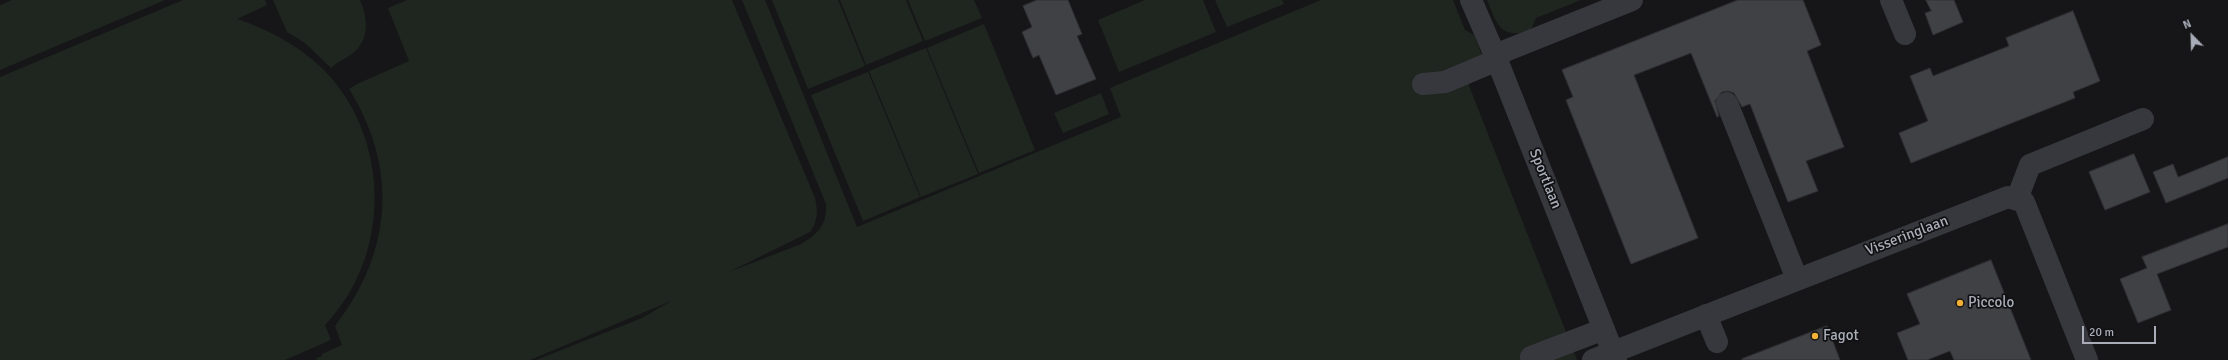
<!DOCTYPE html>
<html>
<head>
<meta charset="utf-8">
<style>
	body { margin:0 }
	#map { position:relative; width:2228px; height:360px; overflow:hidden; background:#161618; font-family:Signika,sans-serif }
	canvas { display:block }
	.north { position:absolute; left:2172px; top:16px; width:40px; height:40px; -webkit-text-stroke:3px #111113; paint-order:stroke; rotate:337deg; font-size:11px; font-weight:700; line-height:16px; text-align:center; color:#a8adb8 }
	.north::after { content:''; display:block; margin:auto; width:14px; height:18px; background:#a8adb8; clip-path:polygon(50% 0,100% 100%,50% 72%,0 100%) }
	.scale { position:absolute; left:2082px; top:326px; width:74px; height:18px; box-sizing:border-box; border:2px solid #a8adb8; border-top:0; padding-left:5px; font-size:12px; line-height:14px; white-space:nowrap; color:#a8adb8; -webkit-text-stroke:3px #111113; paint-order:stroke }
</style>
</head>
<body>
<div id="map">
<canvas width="2228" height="360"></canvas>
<div class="north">N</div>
<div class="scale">20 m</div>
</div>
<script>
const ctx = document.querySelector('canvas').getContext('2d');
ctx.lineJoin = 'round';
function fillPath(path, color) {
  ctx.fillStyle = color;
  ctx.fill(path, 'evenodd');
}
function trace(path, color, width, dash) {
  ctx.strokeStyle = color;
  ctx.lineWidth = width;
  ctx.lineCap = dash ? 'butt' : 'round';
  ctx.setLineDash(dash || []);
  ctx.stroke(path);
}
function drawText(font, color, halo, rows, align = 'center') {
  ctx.font = font + ' Signika,sans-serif';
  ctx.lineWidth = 3.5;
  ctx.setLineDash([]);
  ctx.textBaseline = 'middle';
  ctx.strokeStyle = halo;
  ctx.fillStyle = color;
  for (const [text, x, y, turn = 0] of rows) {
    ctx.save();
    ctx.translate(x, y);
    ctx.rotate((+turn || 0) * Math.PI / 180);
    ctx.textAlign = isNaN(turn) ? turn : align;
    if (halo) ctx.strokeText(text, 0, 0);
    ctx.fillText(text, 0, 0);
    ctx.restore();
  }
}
fillPath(new Path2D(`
	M12 0H165L0 70V5Z
	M183 0H265L267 5 237 19C269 30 298 45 323 69 391 137 392 256 325 325L331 340 285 360H0V77Z
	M273 0H360C368 18 370 40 352 54 345 59 337 62 331 68L305 43 287 32Z
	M407 0H732L815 198C818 211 818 221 810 232L729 272 801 244C818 234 827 225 826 204L742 0H765L857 227 1121 117 1110 88 1321 0H1453L1465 30 1474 35 1484 60 1462 68 1577 360H536L642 318 671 301 530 360H317L316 358 322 356V354L342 345 335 326C392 253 399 169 349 89L357 84 409 61 388 8Z
	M772 0H838L865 66 808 89Z
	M840 0H906L923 41 866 65Z
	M908 0H974L982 18 925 41Z
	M1145 0H1203L1216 32 1119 72 1098 20Z
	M1215 0H1282L1284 4 1227 27Z
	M1487 0H1581L1536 18 1531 30C1501 40 1497 25 1487 0Z
	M984 24 1035 150 979 173 927 48Z
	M926 48 978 174 921 197 869 71Z
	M868 72 920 197 863 221 811 95Z
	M1101 93 1109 114 1063 133 1054 113Z`), '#1e261f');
const building = new Path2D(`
	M1037 0H1068L1082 34 1077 36 1096 79 1056 95 1039 55 1033 58 1022 32 1032 27 1023 6Z
	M1738 0H1803L1821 45 1807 51 1844 147 1806 161 1818 191 1788 202 1750 104 1742 107 1734 93 1728 91 1722 92 1715 101 1719 116 1717 117 1691 53 1634 75 1698 238 1631 264 1566 100 1573 97 1562 70Z
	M1926 0H1954L1963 22 1933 35 1925 13 1931 11Z
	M2073 11 2100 81 2073 92 2075 98 1911 163 1899 133 1928 121 1910 76 1930 68 1933 76 2009 46 2006 38Z
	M2134 154 2150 192 2105 210 2089 172Z
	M2228 157V178L2166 203 2153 172 2173 164 2178 177Z
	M2228 224V247L2157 274 2171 310 2138 323 2120 279 2147 268 2142 257Z
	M1991 260 2031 360H1954L1950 351 1927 360H1908L1897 333 1920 324 1907 294Z
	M1827 326 1840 360H1742V359Z`);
fillPath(building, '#404145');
trace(building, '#303034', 1);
trace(new Path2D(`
	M1471 0 1497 60 1616 360
	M1891 0 1905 34
	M1495 55 1632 0
	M1423 84 1445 82 1497 60
	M1727 103 1797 279
	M2017 199 2030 165 2143 119
	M1706 315 1717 342
	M1531 357 1604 329
	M1593 360 2008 197 2024 202 2087 360`), '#37383d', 22);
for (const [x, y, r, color] of [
	[1960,303,4,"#f2b134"],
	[1815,336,4,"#f2b134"]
]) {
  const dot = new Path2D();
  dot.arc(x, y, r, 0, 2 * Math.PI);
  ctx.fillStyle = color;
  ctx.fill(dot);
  trace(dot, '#111113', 1.5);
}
drawText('15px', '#a8adb8', '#111113', [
	["Sportlaan",1545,179,68],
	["Visseringlaan",1907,236,-21]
]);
drawText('15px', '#a8adb8', '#111113', [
	["Piccolo",1968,303],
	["Fagot",1823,336]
], 'left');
</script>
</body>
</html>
